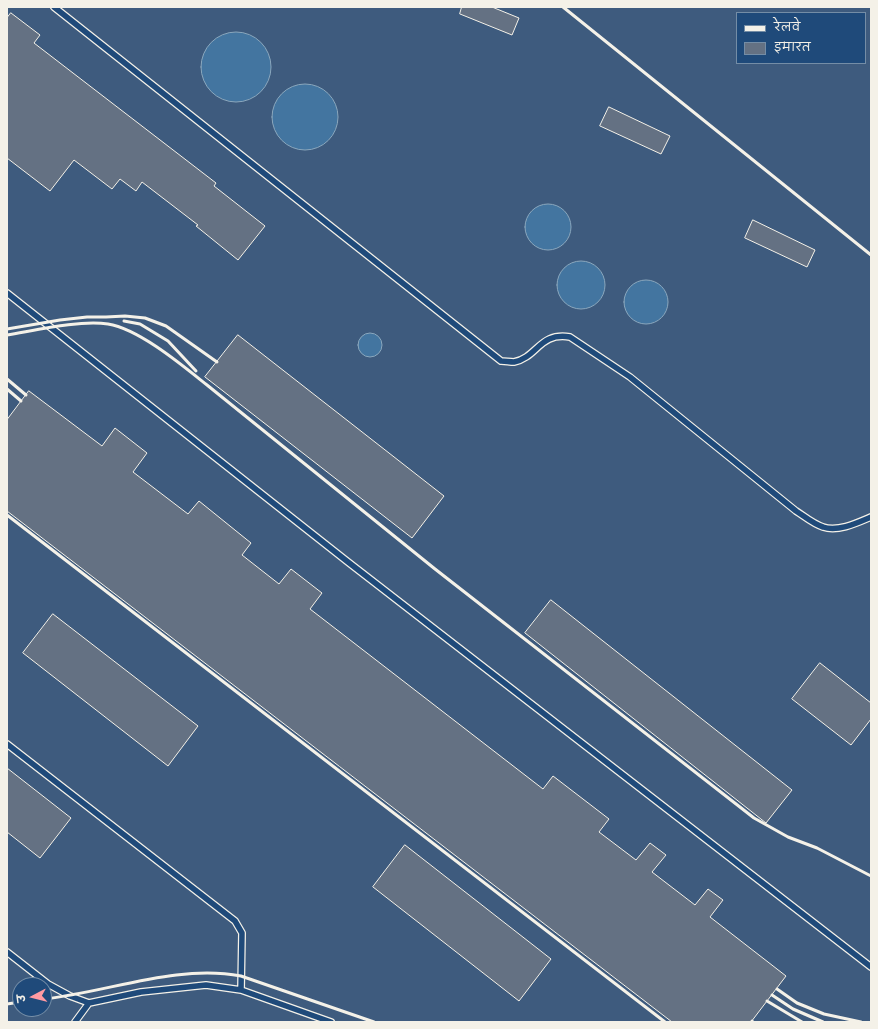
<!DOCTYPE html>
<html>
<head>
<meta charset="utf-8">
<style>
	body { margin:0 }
	#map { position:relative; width:878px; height:1029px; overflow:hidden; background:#2d527c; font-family:Mali,"Playpen Sans Deva",sans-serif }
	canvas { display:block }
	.frame { position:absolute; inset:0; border:8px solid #f4f1e8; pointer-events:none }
	.legend { position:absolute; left:736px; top:12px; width:130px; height:52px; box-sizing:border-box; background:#1f4a7a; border:1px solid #748da6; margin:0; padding:5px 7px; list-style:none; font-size:12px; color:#f4f1e8 }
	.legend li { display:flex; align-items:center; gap:8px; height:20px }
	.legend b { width:20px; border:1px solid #748da6 }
	.north { position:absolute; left:12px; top:977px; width:40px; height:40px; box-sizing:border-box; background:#1f4a7a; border:1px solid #748da6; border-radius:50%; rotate:263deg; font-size:11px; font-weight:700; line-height:16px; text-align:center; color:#f4f1e8 }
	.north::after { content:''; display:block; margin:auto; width:14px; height:18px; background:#ff9aa2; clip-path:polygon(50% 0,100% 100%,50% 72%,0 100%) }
</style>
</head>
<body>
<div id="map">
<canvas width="878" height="1029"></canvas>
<div class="frame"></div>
<ul class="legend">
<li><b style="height:5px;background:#f4f1e8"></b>रेलवे</li>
<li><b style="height:11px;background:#647183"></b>इमारत</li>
</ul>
<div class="north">उ</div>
</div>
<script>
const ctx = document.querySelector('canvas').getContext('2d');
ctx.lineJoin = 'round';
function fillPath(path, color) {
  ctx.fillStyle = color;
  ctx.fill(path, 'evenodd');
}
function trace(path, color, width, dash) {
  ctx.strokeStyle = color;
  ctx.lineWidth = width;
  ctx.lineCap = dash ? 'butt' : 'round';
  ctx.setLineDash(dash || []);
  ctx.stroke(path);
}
fillPath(new Path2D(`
	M7 7H871V1022H7ZM737 13H865V63H737ZM20 985H44V1009H20Z`), '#3e5b7e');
const water = new Path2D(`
	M201 67a35 35 0 1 1 70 0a35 35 0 1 1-70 0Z
	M272 117a33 33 0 1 1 66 0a33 33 0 1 1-66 0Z
	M525 227a23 23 0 1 1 46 0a23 23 0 1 1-46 0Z
	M557 285a24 24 0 1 1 48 0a24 24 0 1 1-48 0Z
	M624 302a22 22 0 1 1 44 0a22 22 0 1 1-44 0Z
	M358 345a12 12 0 1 1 24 0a12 12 0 1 1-24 0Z`);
fillPath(water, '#4375a0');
trace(water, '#8aa7bd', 1);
const building = new Path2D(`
	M462 7H492L519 18 512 35 460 14Z
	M11 13 40 35 34 43 216 183 214 186 265 226 238 260 196 226 198 225 142 182 136 191 120 179 112 189 74 160 50 191 7 158V18Z
	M609 107 670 136 661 154 600 126Z
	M753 220 815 250 807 267 745 238Z
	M238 335 444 496 412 538 205 377Z
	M29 391 102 446 115 428 147 453 133 472 188 514 199 501 251 543 242 555 279 584 291 569 322 593 310 609 543 789 553 776 609 819 599 832 636 860 650 843 666 855 652 872 695 905 708 889 723 900 710 917 786 976 751 1022H672L7 511V420Z
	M551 600 792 790 766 823 525 633Z
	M53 614 198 726 168 766 23 653Z
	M820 663 871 703V719L851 745 792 699Z
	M7 768 71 818 40 858 7 832Z
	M405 845 551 959 519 1001 373 887Z`);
fillPath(building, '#647183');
trace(building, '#f4f1e8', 1);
const service = new Path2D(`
	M54 7 501 361C505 361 510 362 514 362 538 357 539 332 570 337L630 377 796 511C804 516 813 524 823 527 838 532 857 523 871 517
	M7 293 348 562 871 967
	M7 744 235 921 242 933 241 990
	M7 952 48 984 70 996 89 1003 141 992 206 985 241 990 331 1022
	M75 1022 89 1003`);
trace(service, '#f4f1e8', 8);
trace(service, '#1f4a7a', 5.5);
trace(new Path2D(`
	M563 7 871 255
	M124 321 140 324 168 341 196 371
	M7 329 60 320 87 317H106L125 316 145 318 166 326 217 362
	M7 335C37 330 79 320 108 324 139 329 182 365 207 385L435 569 754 818 788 837 817 848 871 876
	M7 379 26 395
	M7 389 21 401
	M7 515 665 1022
	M777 989 797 1003 824 1014 861 1022
	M772 995 793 1009 823 1022
	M44 999C109 992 176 964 241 976L374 1022
	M767 1001 802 1022
	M7 1004 20 1002
	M752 1021 753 1022`), '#f4f1e8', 3);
</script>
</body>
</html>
